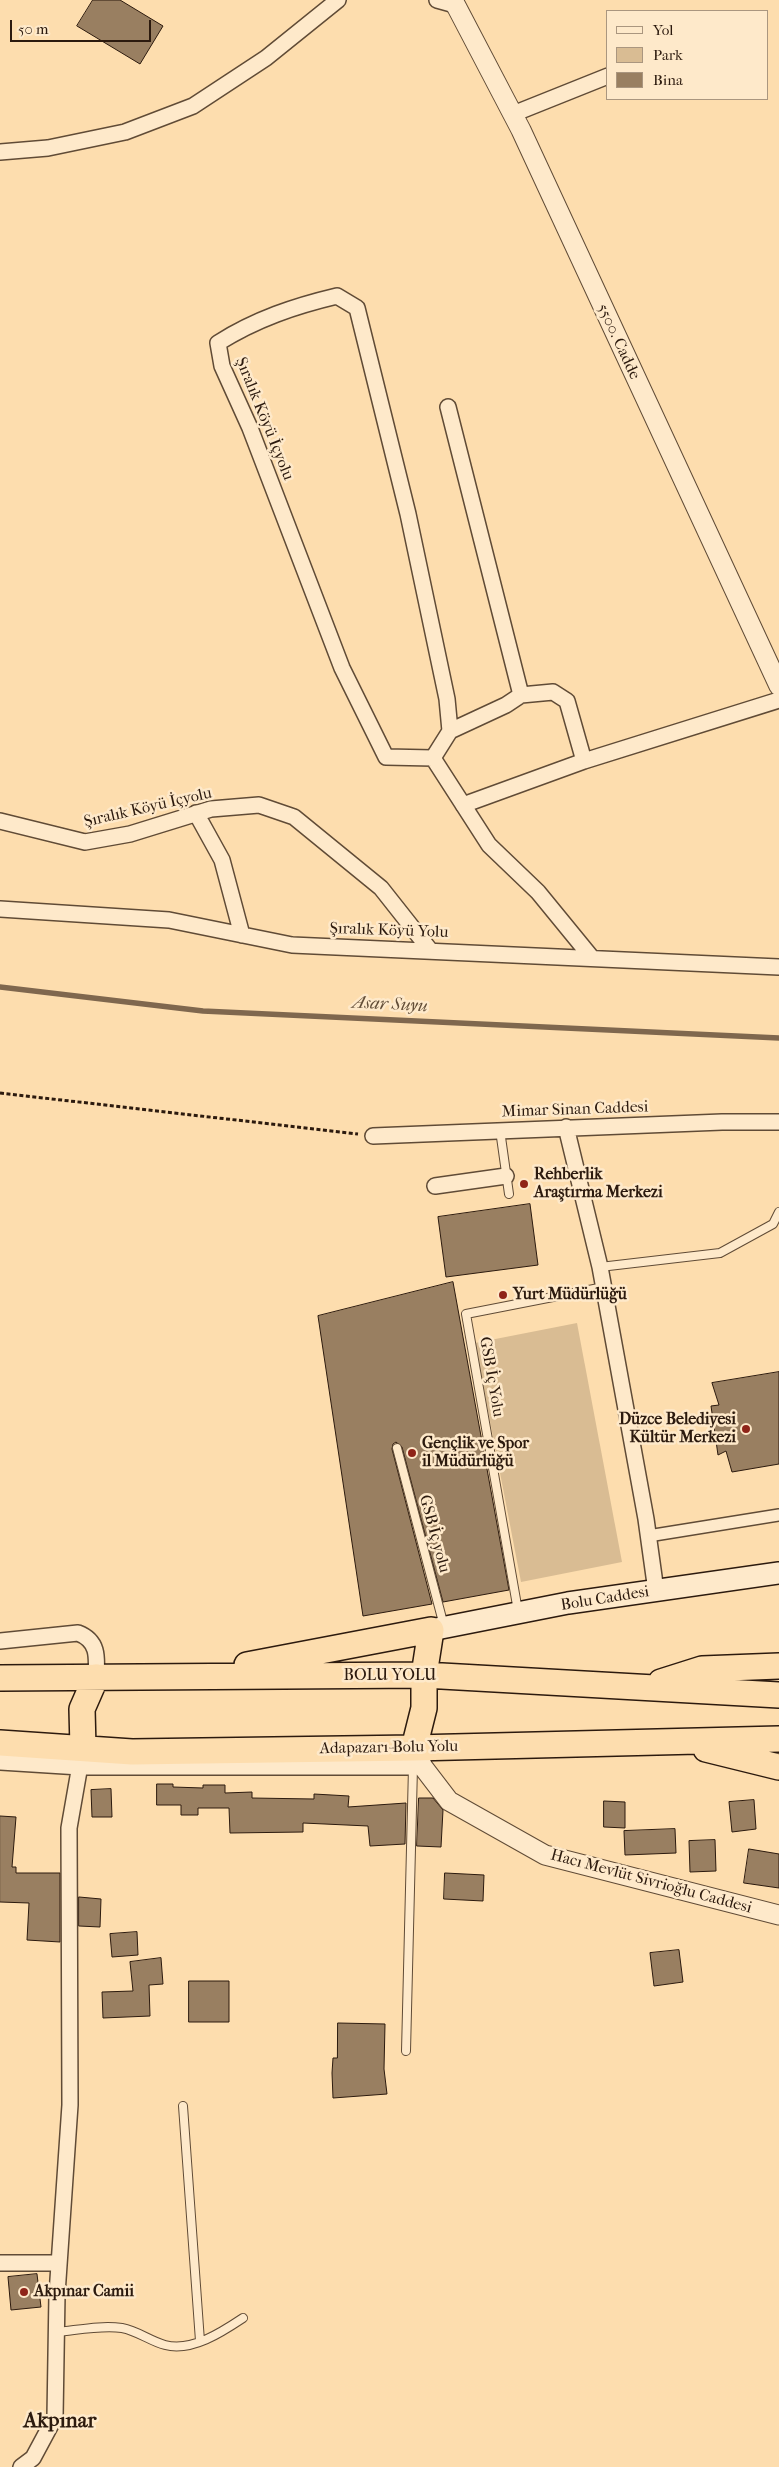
<!DOCTYPE html>
<html>
<head>
<meta charset="utf-8">
<style>
	body { margin:0 }
	#map { position:relative; width:779px; height:2467px; overflow:hidden; background:#fdddae; font-family:"IM FELL French Canon",serif }
	canvas { display:block }
	.legend { position:absolute; left:606px; top:10px; width:162px; height:90px; box-sizing:border-box; background:#fee9ca; border:1px solid #aa967f; margin:0; padding:6px 9px; list-style:none; font-size:15px; color:#2c1a0e }
	.legend li { display:flex; align-items:center; gap:10px; height:25px }
	.legend b { width:25px; border:1px solid #aa967f }
	.scale { position:absolute; left:10px; top:20px; width:141px; height:22px; box-sizing:border-box; border:2px solid #2c1a0e; border-top:0; padding-left:6px; font-size:15px; line-height:18px; white-space:nowrap; color:#2c1a0e; -webkit-text-stroke:4px #fee9ca; paint-order:stroke }
</style>
</head>
<body>
<div id="map">
<canvas width="779" height="2467"></canvas>
<ul class="legend">
<li><b style="height:6px;background:#fee9ca"></b>Yol</li>
<li><b style="height:14px;background:#d9bc93"></b>Park</li>
<li><b style="height:14px;background:#997f61"></b>Bina</li>
</ul>
<div class="scale">50 m</div>
</div>
<script>
const ctx = document.querySelector('canvas').getContext('2d');
ctx.lineJoin = 'round';
function fillPath(path, color) {
  ctx.fillStyle = color;
  ctx.fill(path, 'evenodd');
}
function trace(path, color, width, dash) {
  ctx.strokeStyle = color;
  ctx.lineWidth = width;
  ctx.lineCap = dash ? 'butt' : 'round';
  ctx.setLineDash(dash || []);
  ctx.stroke(path);
}
function drawText(font, color, halo, rows, align = 'center') {
  ctx.font = font + ' "IM FELL French Canon",serif';
  ctx.lineWidth = 5;
  ctx.setLineDash([]);
  ctx.textBaseline = 'middle';
  ctx.strokeStyle = halo;
  ctx.fillStyle = color;
  for (const [text, x, y, turn = 0] of rows) {
    ctx.save();
    ctx.translate(x, y);
    ctx.rotate((+turn || 0) * Math.PI / 180);
    ctx.textAlign = isNaN(turn) ? turn : align;
    if (halo) ctx.strokeText(text, 0, 0);
    ctx.fillText(text, 0, 0);
    ctx.restore();
  }
}
fillPath(new Path2D(`
	M577 1323 622 1562 521 1582 475 1343Z`), '#d9bc93');
trace(new Path2D(`
	M0 987 203 1011 779 1038`), '#7f674e', 5.5);
const building = new Path2D(`
	M93 0H120L163 26 140 64 77 26Z
	M530 1204 538 1265 446 1277 438 1217Z
	M453 1282 509 1590 443 1602 402 1447 396 1442 393 1444 392 1449 432 1604 363 1616 318 1316Z
	M779 1372V1464L732 1472 726 1451 718 1455 711 1406 719 1405 712 1383Z
	M157 1784H173V1787L203 1788V1785H225V1793L252 1792V1798L314 1799V1794L349 1796 348 1807 406 1803 405 1844 370 1846 368 1826 303 1823V1832L230 1833 229 1808H198V1815H181V1805H157Z
	M111 1789 112 1817H92L91 1790Z
	M419 1798H433L443 1810 441 1847 417 1846Z
	M754 1800 756 1829 732 1832 729 1802Z
	M604 1801 625 1802V1828L604 1827Z
	M0 1816 16 1817 12 1867H16V1873H60V1942L27 1940 29 1903 0 1902Z
	M675 1829 676 1853 625 1855 624 1831Z
	M715 1840 716 1871 690 1872 689 1841Z
	M749 1849 779 1854V1888L744 1883Z
	M445 1873 484 1875 483 1901 444 1899Z
	M79 1897 101 1899 100 1927 79 1926Z
	M137 1932 138 1955 112 1957 110 1934Z
	M679 1950 683 1982 654 1986 650 1953Z
	M161 1958 163 1984 149 1985 150 2016 103 2018 102 1992 133 1991 130 1962Z
	M189 1981H229V2022H189Z
	M338 2023 385 2024 384 2069 387 2094 333 2098 332 2073 333 2058H337Z
	M37 2274 41 2307 11 2310 8 2277Z`);
fillPath(building, '#997f61');
trace(building, '#2c1a0e', 1);
const service = new Path2D(`
	M500 1130 509 1194
	M600 1267 720 1253 773 1224 779 1212
	M397 1448 444 1626
	M518 1611 466 1314 604 1287
	M406 2051 413 1767
	M183 2106 200 2341
	M57 2332C78 2330 101 2325 122 2328 138 2331 150 2341 165 2345 192 2352 222 2332 243 2318`);
const pedestrian = new Path2D(`
	M648 1536 779 1515`);
const minor = new Path2D(`
	M437 0 455 5
	M513 114 608 76
	M0 152 48 148 125 132 193 106 266 58 338 0
	M448 407 521 695
	M450 731 506 705 521 695 553 692 567 701 584 761
	M433 758 450 731 447 699 408 514 357 308 337 296C295 306 256 319 218 343L222 366 250 428 342 668 386 757 433 758 489 845 538 892 592 958
	M463 805 584 761 779 700
	M196 813 222 860 242 935
	M0 821 85 842 130 834 211 809 259 805 294 817 381 888 430 950
	M0 909 169 920 292 945 779 967
	M566 1127 600 1267 646 1519 656 1591
	M373 1136 722 1122H779
	M435 1186 506 1176
	M0 1641 78 1633C99 1641 97 1658 96 1677
	M0 1762 80 1767H423
	M0 2263H59
	M21 2467 33 2458 55 2417 57 2294 70 2105 69 1828 83 1748`);
const tertiary = new Path2D(`
	M453 0 521 130 779 686
	M414 1748 423 1767 449 1801 545 1855 779 1915`);
const secondary = new Path2D(`
	M431 1630 568 1603 779 1573`);
const trunk = new Path2D(`
	M247 1665 431 1630 424 1675V1708L414 1748
	M0 1678 424 1675 779 1695
	M661 1682 702 1669 779 1666
	M0 1743 132 1752 414 1748 779 1739
	M83 1748 82 1709 96 1677
	M706 1749 779 1767`);
trace(service, '#604b36', 10);
trace(pedestrian, '#604b36', 14);
trace(minor, '#604b36', 18);
trace(tertiary, '#604b36', 21);
trace(secondary, '#2c1a0e', 24);
trace(trunk, '#2c1a0e', 28);
trace(new Path2D(`
	M0 1093 358 1134`), '#2c1a0e', 3, [4, 2.5]);
trace(service, '#fee9ca', 8);
trace(pedestrian, '#fee9ca', 11);
trace(minor, '#fee9ca', 15);
trace(tertiary, '#fee9ca', 19);
trace(secondary, '#fee9ca', 21);
trace(trunk, '#fdddae', 25);
for (const [x, y, r, color] of [
	[524,1184,5,"#8f2418"],
	[503,1295,5,"#8f2418"],
	[746,1429,5,"#8f2418"],
	[412,1453,5,"#8f2418"],
	[24,2292,5,"#8f2418"]
]) {
  const dot = new Path2D();
  dot.arc(x, y, r, 0, 2 * Math.PI);
  ctx.fillStyle = color;
  ctx.fill(dot);
  trace(dot, '#fee9ca', 2);
}
drawText('16px', '#2c1a0e', '#fee9ca', [
	["5500. Cadde",618,342,65],
	["Şıralık Köyü İçyolu",264,419,68],
	["Şıralık Köyü İçyolu",148,808,-13],
	["Şıralık Köyü Yolu",389,931,2],
	["Mimar Sinan Caddesi",575,1110,-2],
	["GSB İç Yolu",491,1377,80],
	["GSB İç yolu",434,1534,75],
	["Bolu Caddesi",605,1599,-9],
	["BOLU YOLU",390,1676],
	["Adapazarı-Bolu Yolu",389,1748,-1],
	["Hacı Mevlüt Sivrioğlu Caddesi",651,1882,15]
]);
drawText('bold 16px', '#2c1a0e', '#fee9ca', [
	["Rehberlik",534,1175],
	["Araştırma Merkezi",534,1193],
	["Yurt Müdürlüğü",513,1295],
	["Düzce Belediyesi",736,1420,"right"],
	["Kültür Merkezi",736,1438,"right"],
	["Gençlik ve Spor",422,1444],
	["il Müdürlüğü",422,1462],
	["Akpınar Camii",34,2292]
], 'left');
drawText('italic 18px', '#634e38', '#fee9ca', [
	["Asar Suyu",390,1005,3]
]);
drawText('bold 21px', '#2c1a0e', '#fee9ca', [
	["Akpınar",60,2422]
]);
</script>
</body>
</html>
